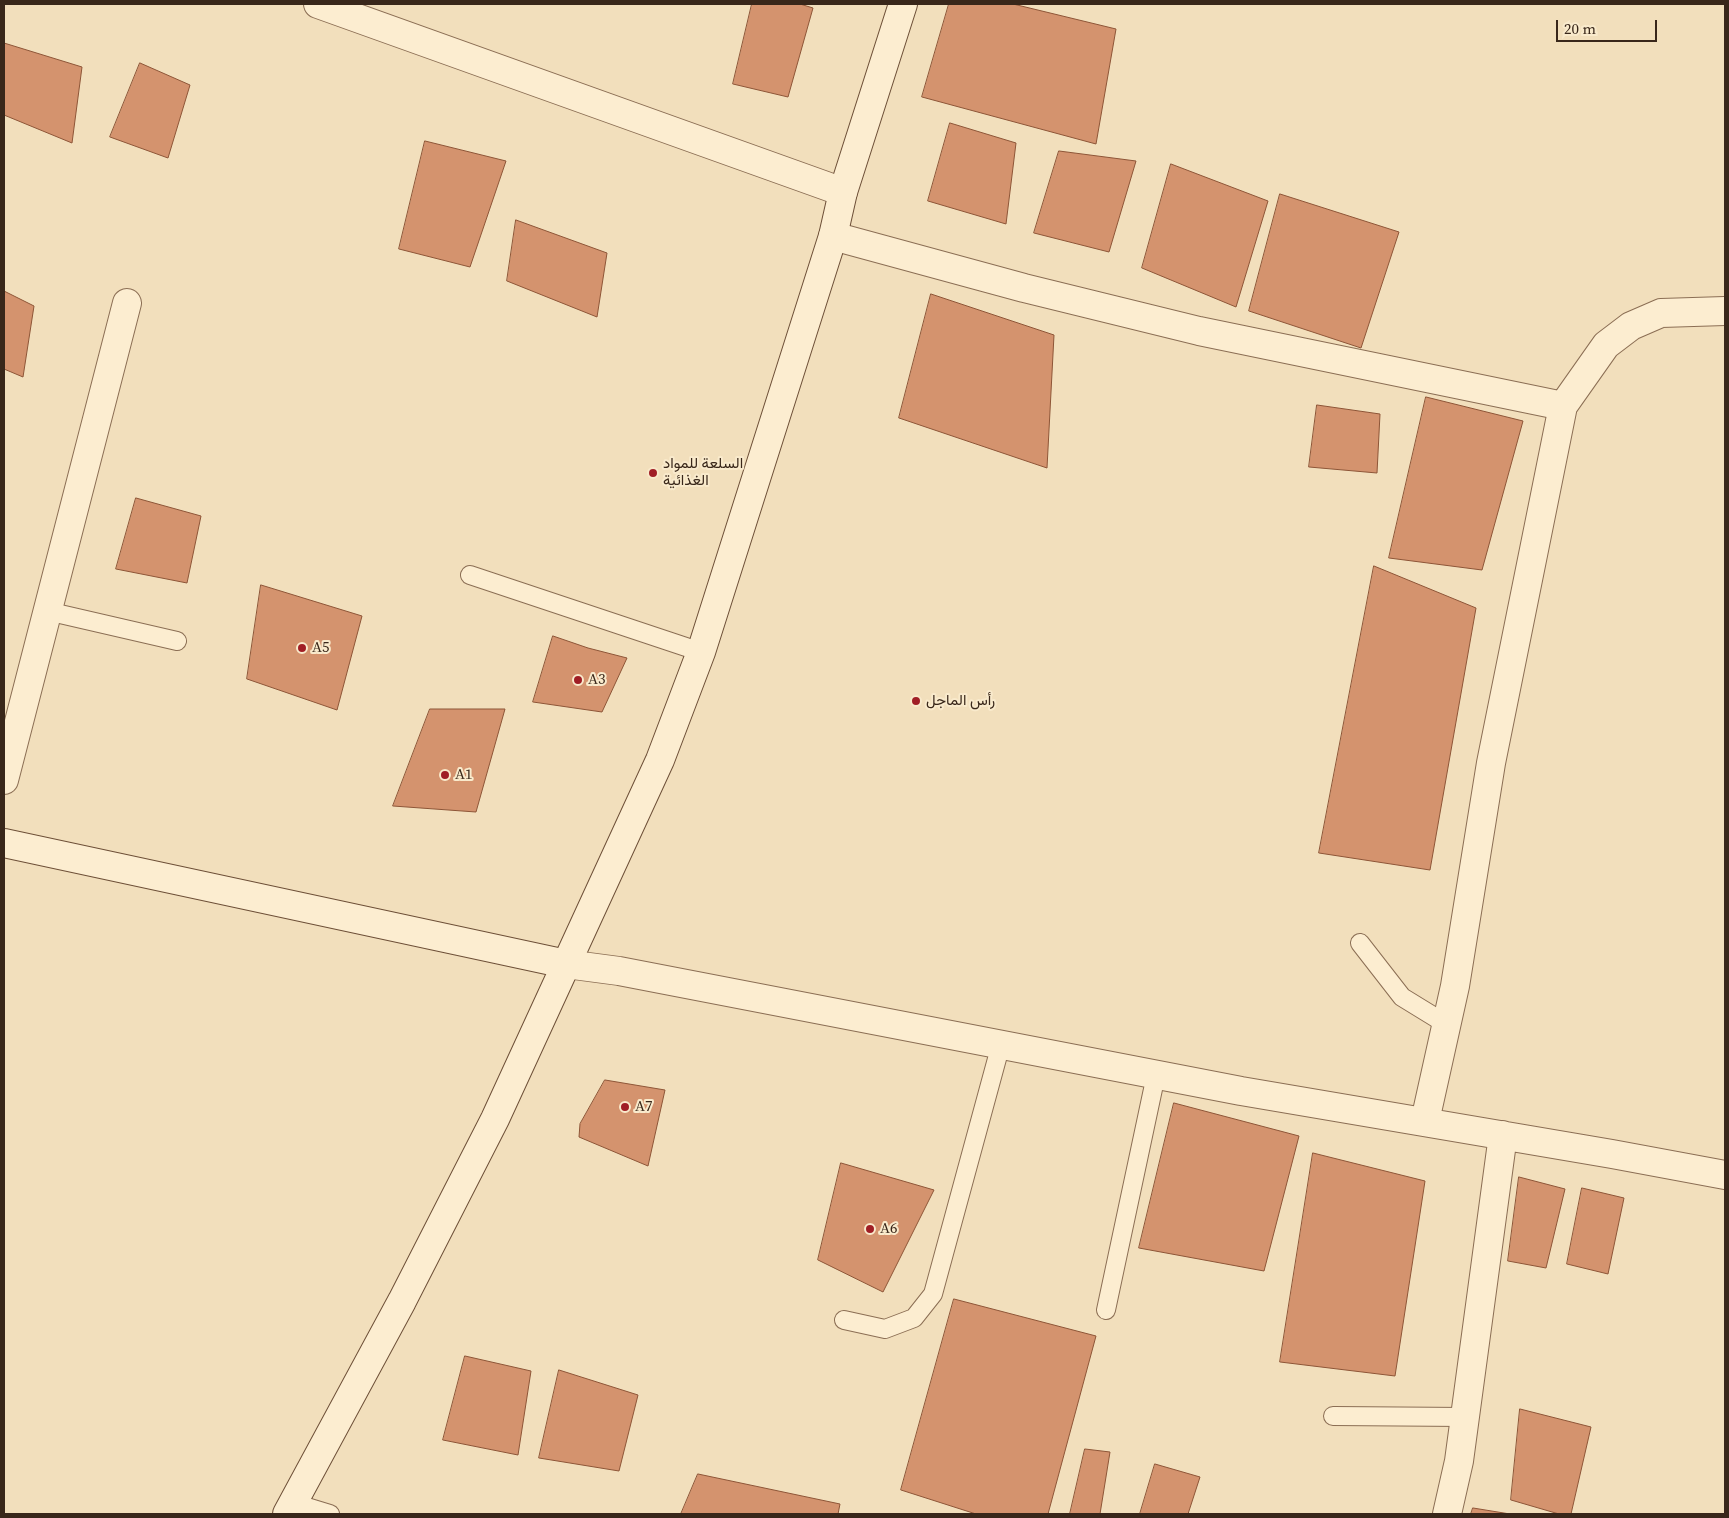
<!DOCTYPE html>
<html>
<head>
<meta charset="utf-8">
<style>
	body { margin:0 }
	#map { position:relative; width:1729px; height:1518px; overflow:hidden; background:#f2dfbc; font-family:"Source Serif 4",serif }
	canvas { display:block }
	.frame { position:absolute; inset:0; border:5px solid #39271a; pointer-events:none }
	.scale { position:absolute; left:1556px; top:20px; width:101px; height:22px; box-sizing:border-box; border:2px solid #39271a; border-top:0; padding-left:6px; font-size:15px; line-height:18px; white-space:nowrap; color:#39271a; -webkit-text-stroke:4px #f9eacc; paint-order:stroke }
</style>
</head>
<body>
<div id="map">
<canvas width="1729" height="1518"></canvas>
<div class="frame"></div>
<div class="scale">20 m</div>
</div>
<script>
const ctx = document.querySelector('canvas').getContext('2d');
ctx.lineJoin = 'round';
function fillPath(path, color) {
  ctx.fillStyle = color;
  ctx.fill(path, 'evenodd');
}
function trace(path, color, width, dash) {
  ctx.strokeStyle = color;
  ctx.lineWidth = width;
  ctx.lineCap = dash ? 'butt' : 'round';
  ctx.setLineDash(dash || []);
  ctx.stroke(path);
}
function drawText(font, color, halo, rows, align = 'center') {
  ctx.font = font + ' "Source Serif 4",Vazirmatn,serif';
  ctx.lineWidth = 4;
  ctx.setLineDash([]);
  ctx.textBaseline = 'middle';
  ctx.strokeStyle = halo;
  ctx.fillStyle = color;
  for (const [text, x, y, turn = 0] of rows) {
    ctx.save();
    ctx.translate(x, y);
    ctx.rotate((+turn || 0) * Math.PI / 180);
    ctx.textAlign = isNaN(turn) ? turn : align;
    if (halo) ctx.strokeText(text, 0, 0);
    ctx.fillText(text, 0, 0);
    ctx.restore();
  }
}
const building = new Path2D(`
	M752 4H800L813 8 788 97 733 84Z
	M949 4H1013L1116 29 1096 144 922 97Z
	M4 43 82 67 72 143 4 115Z
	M140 63 190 85 168 158 110 137Z
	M950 123 1016 143 1006 224 928 201Z
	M425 141 506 161 470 267 399 249Z
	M1059 151 1136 161 1109 252 1034 233Z
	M1171 164 1268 201 1236 307 1142 268Z
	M1280 194 1399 232 1361 348 1249 311Z
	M516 220 607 253 597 317 507 281Z
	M4 291 34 306 23 377 4 369Z
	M931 294 1054 335 1047 468 899 418Z
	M1426 397 1523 421 1482 570 1389 558Z
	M1317 405 1380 414 1377 473 1309 467Z
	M136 498 201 516 187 583 116 569Z
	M1374 566 1476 608 1430 870 1319 853Z
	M261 585 362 616 337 710 247 679Z
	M553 636 588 648 627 658 602 712 533 702Z
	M430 709H505L476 812 393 806Z
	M605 1080 665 1090 648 1166 579 1137 580 1124Z
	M1174 1103 1299 1136 1264 1271 1139 1248Z
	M1313 1153 1425 1181 1395 1376 1280 1362Z
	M841 1163 934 1190 883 1292 818 1260Z
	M1519 1177 1565 1189 1546 1268 1508 1261Z
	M1582 1188 1624 1198 1608 1274 1567 1264Z
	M954 1299 1096 1336 1048 1514H976L901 1490Z
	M465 1356 531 1371 518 1455 443 1440Z
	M559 1370 638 1395 619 1471 539 1458Z
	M1520 1409 1591 1427 1571 1514H1559L1511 1500Z
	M1085 1449 1110 1452 1100 1514H1070Z
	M1155 1464 1200 1477 1188 1514H1140Z
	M698 1474 840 1504 838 1514H681Z
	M1473 1508 1510 1514H1471Z`);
fillPath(building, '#d4936e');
trace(building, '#8d5537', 1);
const lane = new Path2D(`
	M470 575 701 652
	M47 611 177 641
	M1360 943 1402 997 1446 1024
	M1106 1310 1156 1075
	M844 1320 885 1329 914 1318 933 1294 1001 1044
	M1333 1416 1465 1417
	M294 1503 330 1514`);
const street = new Path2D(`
	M318 4 843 192
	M833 236 1024 288 1199 331 1563 406
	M4 780 127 303
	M566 964 619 971 1241 1091 1612 1154 1725 1175
	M1425 1121 1455 986 1491 763 1563 406 1606 345 1631 326 1661 313 1725 311
	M1447 1514 1459 1461 1503 1135`);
const secondary = new Path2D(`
	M4 843 566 964
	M287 1514 402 1301 495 1119 660 760 701 652 833 236 843 192 903 4`);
trace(lane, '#8b6e54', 20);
trace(street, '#8b6e54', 30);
trace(secondary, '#6d4f37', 30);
trace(lane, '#fcedd0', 18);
trace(street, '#fcedd0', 28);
trace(secondary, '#fcedd0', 28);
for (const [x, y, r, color] of [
	[653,473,5,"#a01e25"],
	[302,648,5,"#a01e25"],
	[578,680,5,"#a01e25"],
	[916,701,5,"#a01e25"],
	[445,775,5,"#a01e25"],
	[625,1107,5,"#a01e25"],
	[870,1229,5,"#a01e25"]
]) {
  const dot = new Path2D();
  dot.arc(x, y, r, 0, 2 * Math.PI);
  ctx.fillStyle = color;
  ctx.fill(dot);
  trace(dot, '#f9eacc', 2);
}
drawText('15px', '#39271a', '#f9eacc', [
	["السلعة للمواد",663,464],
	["الغذائية",663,481],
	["A5",312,648],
	["A3",588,680],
	["رأس الماجل",926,701],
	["A1",455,775],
	["A7",635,1107],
	["A6",880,1229]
], 'left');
</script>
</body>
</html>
